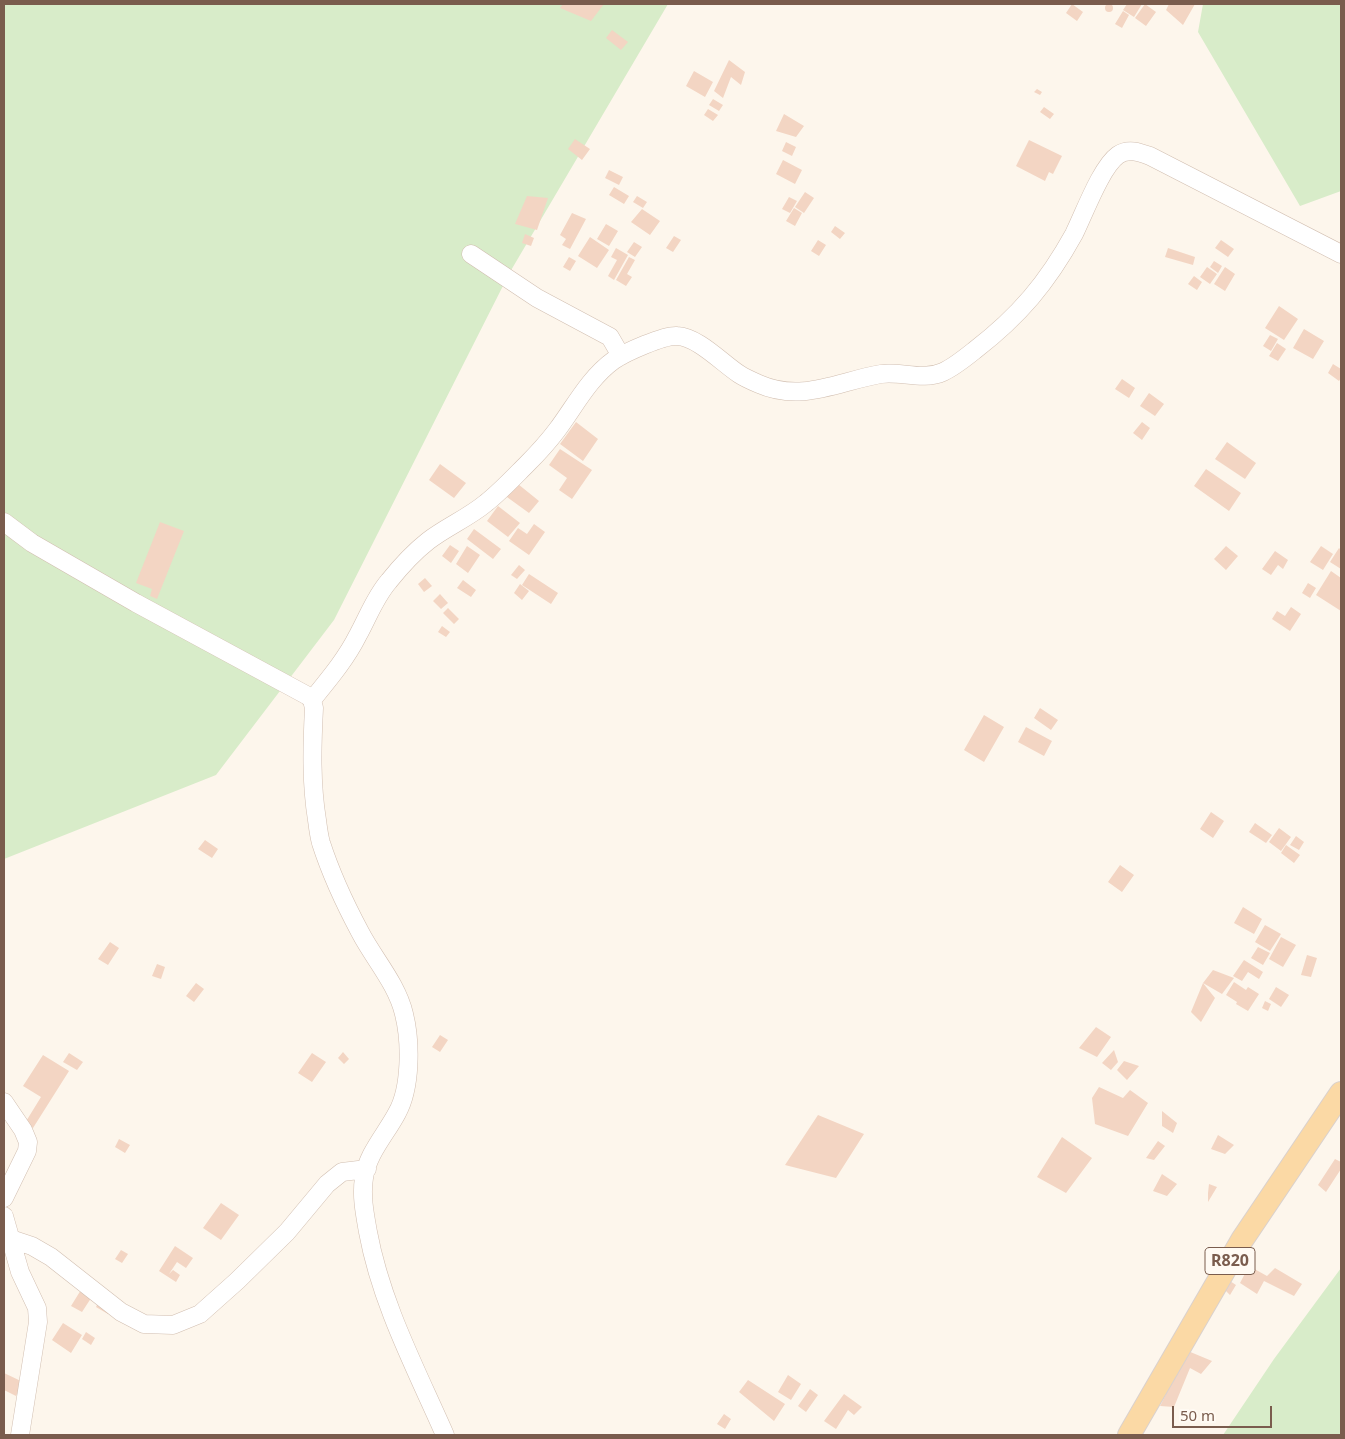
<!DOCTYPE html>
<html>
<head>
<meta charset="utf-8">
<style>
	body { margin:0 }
	#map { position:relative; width:1345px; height:1439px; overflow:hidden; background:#fdf6ec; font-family:"Noto Sans",sans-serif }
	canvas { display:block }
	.frame { position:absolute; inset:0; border:5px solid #7a5c4d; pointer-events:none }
	.scale { position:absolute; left:1172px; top:1406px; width:100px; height:22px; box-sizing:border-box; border:2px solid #7a5c4d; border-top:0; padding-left:6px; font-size:15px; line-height:18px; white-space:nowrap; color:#7a5c4d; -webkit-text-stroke:4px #fffaf3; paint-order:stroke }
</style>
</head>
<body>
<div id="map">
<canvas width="1345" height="1439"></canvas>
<div class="frame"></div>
<div class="scale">50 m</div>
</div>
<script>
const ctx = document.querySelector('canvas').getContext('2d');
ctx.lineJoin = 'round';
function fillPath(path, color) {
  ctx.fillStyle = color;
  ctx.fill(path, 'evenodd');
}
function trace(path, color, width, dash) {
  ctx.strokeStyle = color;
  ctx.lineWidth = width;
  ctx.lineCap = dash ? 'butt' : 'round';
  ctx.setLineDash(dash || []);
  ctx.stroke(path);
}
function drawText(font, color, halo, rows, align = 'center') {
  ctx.font = font + ' "Noto Sans",sans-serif';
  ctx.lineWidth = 4.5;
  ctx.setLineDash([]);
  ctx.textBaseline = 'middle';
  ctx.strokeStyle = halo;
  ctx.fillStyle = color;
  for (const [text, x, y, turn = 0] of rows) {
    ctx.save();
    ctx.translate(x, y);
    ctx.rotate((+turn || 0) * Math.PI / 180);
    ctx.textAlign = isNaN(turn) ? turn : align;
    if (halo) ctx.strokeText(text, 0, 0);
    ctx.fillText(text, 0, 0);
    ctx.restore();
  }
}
fillPath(new Path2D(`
	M4 4H668L510 272 334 620 216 775 4 859Z
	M1203 4H1341V191L1300 206 1198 32Z
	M1341 1268V1435H1223L1274 1359Z`), '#d8ecc9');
fillPath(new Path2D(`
	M1105 8a4 4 0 1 1 8 0a4 4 0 1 1-8 0Z
	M563 4H604L591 21 560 8Z
	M1072 4 1083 12 1077 21 1066 13Z
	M1127 4H1142L1134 17 1123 10Z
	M1145 4 1156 12 1146 26 1135 18Z
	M1169 4H1195L1183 25 1166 10Z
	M1123 11 1129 15 1122 28 1115 24Z
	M612 30 628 42 621 50 606 38Z
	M729 60 745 72 741 85 731 77 723 98 714 91Z
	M694 71 713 82 705 97 686 86Z
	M1037 89 1042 92 1040 95 1034 92Z
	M713 99 723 105 719 111 709 105Z
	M1044 107 1054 114 1050 119 1040 112Z
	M708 109 718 115 713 121 704 115Z
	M784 114 804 126 796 137 776 131Z
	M575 139 590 149 582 160 568 149Z
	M1029 140 1062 156 1053 174 1049 172 1045 181 1016 166Z
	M786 142 796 147 792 156 782 151Z
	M783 160 802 170 795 184 776 174Z
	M609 170 623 177 619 185 605 178Z
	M614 187 629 196 624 204 609 195Z
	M805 192 814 198 804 213 795 207Z
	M527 196 548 198 537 230 515 224Z
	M637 196 647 202 643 208 633 202Z
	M789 197 797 201 790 213 782 209Z
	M794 208 802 213 795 226 786 221Z
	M642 209 660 221 650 235 631 222Z
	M572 213 586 219 570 249 562 245 566 239 560 235Z
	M606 224 618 231 609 246 597 239Z
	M835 226 845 233 840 239 831 232Z
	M525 234 534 238 531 246 522 243Z
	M674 236 681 240 673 252 666 248Z
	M590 237 609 250 597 268 578 256Z
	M818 240 826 245 819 256 811 251Z
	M1221 240 1234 249 1228 257 1215 248Z
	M634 242 642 247 635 257 627 252Z
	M616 248 628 255 614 280 608 276 617 260 611 257Z
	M1168 248 1195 257 1193 265 1165 257Z
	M569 257 576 261 570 271 563 267Z
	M629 257 635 260 627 274 632 277 626 286 616 280Z
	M1214 261 1222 266 1218 273 1210 267Z
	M1207 267 1217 274 1210 284 1200 277Z
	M1225 267 1235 274 1225 291 1214 284Z
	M1194 276 1202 282 1197 290 1188 284Z
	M1279 306 1298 319 1284 340 1265 328Z
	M1304 329 1324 341 1313 359 1293 348Z
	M1270 335 1278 339 1271 351 1263 346Z
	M1277 343 1286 349 1278 361 1269 356Z
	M1333 364 1341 369V378L1339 381 1328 373Z
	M1122 379 1135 388 1129 398 1115 389Z
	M1149 393 1164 404 1155 416 1140 406Z
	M576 422 598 439 583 461 560 444Z
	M1142 422 1150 428 1142 440 1133 433Z
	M1227 442 1256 463 1245 479 1215 459Z
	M560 449 592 470 572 499 559 490 567 478 549 465Z
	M440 464 466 483 454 498 429 480Z
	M1206 469 1241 493 1229 511 1194 486Z
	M513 480 539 501 529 513 500 492Z
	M498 506 520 523 508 537 487 521Z
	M160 522 184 531 157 599 150 596 152 589 136 583Z
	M534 524 545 532 529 555 509 541 518 528 527 534Z
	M474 529 501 549 493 559 467 539Z
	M450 545 459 551 451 563 442 556Z
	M467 546 480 555 468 573 456 564Z
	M1226 546 1238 556 1226 570 1214 559Z
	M1321 546 1333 554 1323 570 1310 562Z
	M1339 548 1341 550V569L1330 562Z
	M1275 551 1288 560 1283 569 1278 565 1271 575 1262 569Z
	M519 565 525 570 517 579 511 575Z
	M1331 571 1341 578V611L1316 595Z
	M529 574 558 593 551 604 522 585Z
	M425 578 432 586 424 592 418 584Z
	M463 580 476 590 471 597 457 588Z
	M1308 583 1316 588 1310 598 1302 593Z
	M520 584 529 591 522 600 514 593Z
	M440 594 448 603 441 609 433 601Z
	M1291 607 1301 614 1290 631 1272 619 1277 611 1285 616Z
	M448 608 459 619 454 624 443 613Z
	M442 626 450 632 446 637 438 632Z
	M1040 708 1058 720 1051 730 1034 718Z
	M984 715 1004 727 984 762 964 750Z
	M1026 727 1052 741 1044 756 1018 742Z
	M1211 812 1224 821 1213 838 1200 829Z
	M1255 823 1272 835 1266 843 1249 832Z
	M1279 828 1291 837 1281 851 1269 842Z
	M1296 836 1304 842 1299 850 1290 845Z
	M205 840 218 849 212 858 198 849Z
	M1286 845 1300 855 1294 863 1281 853Z
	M1120 865 1134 875 1122 892 1108 882Z
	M1243 907 1262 919 1254 934 1234 923Z
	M1265 925 1281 934 1270 951 1255 942Z
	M1281 937 1296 945 1283 967 1269 959Z
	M110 942 119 948 108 965 98 959Z
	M1258 947 1270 953 1263 965 1251 958Z
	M1307 955 1317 958 1311 977 1301 975Z
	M1244 960 1263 972 1259 979 1248 972 1242 981 1233 976Z
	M157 964 165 967 161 979 152 976Z
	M1213 970 1234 978 1222 994 1203 983Z
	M1234 982 1246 990 1248 987 1259 994 1248 1011 1236 1004 1237 1002 1226 995Z
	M196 983 204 989 194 1002 186 996Z
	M1203 983 1215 998 1201 1022 1191 1012Z
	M1276 987 1289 995 1281 1007 1269 999Z
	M1265 1001 1271 1004 1268 1011 1262 1008Z
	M1096 1027 1111 1037 1097 1057 1079 1048Z
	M440 1035 448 1040 440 1052 432 1047Z
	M1114 1050 1118 1062 1111 1070 1102 1063Z
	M343 1052 349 1059 344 1064 338 1058Z
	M69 1053 83 1062 77 1070 63 1062Z
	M312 1053 326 1062 312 1082 298 1073Z
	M43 1055 69 1071 33 1128 25 1123 41 1097 23 1086Z
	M1124 1061 1139 1066 1127 1080 1117 1070Z
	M1099 1087 1123 1098 1130 1090 1148 1103 1128 1136 1095 1124 1092 1098Z
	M1162 1111 1177 1123 1173 1133 1162 1126Z
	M818 1115 864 1134 836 1178 785 1165Z
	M1218 1135 1234 1145 1225 1154 1211 1149Z
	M1062 1137 1092 1158 1066 1193 1037 1177Z
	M119 1139 130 1145 125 1153 115 1147Z
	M1158 1141 1165 1146 1154 1160 1146 1158Z
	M1335 1159 1341 1162V1169L1326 1192 1318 1185Z
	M1162 1174 1177 1184 1167 1196 1153 1191Z
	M1209 1184 1217 1187 1208 1202V1193Z
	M221 1203 239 1215 221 1240 203 1228Z
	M175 1246 193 1258 186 1268 177 1262 169 1274 173 1270 180 1275 176 1282 159 1271Z
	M121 1250 128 1254 122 1263 115 1259Z
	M1249 1266 1267 1276 1275 1268 1302 1284 1294 1296 1264 1281 1257 1294 1240 1283Z
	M1227 1279 1236 1285 1230 1295 1223 1288Z
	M84 1285 95 1292 82 1312 71 1306Z
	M100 1299 112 1306 108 1314 96 1307Z
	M63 1323 82 1335 71 1353 52 1340Z
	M86 1332 95 1338 91 1345 82 1339Z
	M1188 1351 1212 1361 1201 1374 1190 1368 1174 1407 1160 1406Z
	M4 1373 23 1382 16 1396 4 1390Z
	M788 1375 801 1384 791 1400 778 1392Z
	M748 1380 785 1404 774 1421 739 1392Z
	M810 1389 818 1395 806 1412 798 1406Z
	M844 1394 862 1407 854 1415 848 1410 836 1429 824 1421Z
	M724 1414 731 1419 725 1429 717 1424Z`), '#f3d5c3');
const minor = new Path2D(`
	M471 254 537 298 610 337 621 356
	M4 522 32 543 136 603 308 696 312 700 314 708C312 746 311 783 317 820 318 828 319 836 321 843 331 874 345 904 360 932 374 959 397 984 404 1014 411 1042 411 1088 397 1113 386 1134 367 1154 364 1178 361 1196 365 1215 368 1232 381 1303 416 1369 445 1435
	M312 700C329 679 346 659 358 635 368 617 375 597 389 581 401 566 414 552 428 541 446 527 468 518 486 503 500 492 514 477 527 464 537 454 548 442 557 430 575 406 589 378 614 360 626 352 664 335 677 336 698 337 721 362 739 374 745 378 752 381 759 384 802 403 839 381 881 374 901 371 923 381 943 372 954 367 965 358 975 350 1019 316 1047 283 1074 234 1084 214 1101 167 1118 155 1128 148 1139 152 1150 156L1341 254
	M4 1102 23 1130 28 1142 27 1151 4 1198
	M4 1216 20 1272 37 1308 38 1322 20 1435
	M11 1239 32 1246 51 1257 121 1312 144 1324 173 1325 200 1314 237 1281 287 1232 327 1184 342 1172 367 1169`);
const major = new Path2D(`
	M1129 1435 1242 1240 1341 1093`);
trace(minor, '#d1beb0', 19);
trace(major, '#dad1cd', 24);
trace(minor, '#fff', 18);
trace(major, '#fbd9a5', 22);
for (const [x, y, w] of [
	[1230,1261,50]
]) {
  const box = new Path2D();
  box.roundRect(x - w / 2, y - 13.5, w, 27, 4);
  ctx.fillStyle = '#fffaf3';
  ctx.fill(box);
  trace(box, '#7a5c4d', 1);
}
drawText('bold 16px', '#7a5c4d', null, [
	["R820",1230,1261]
]);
</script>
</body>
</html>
